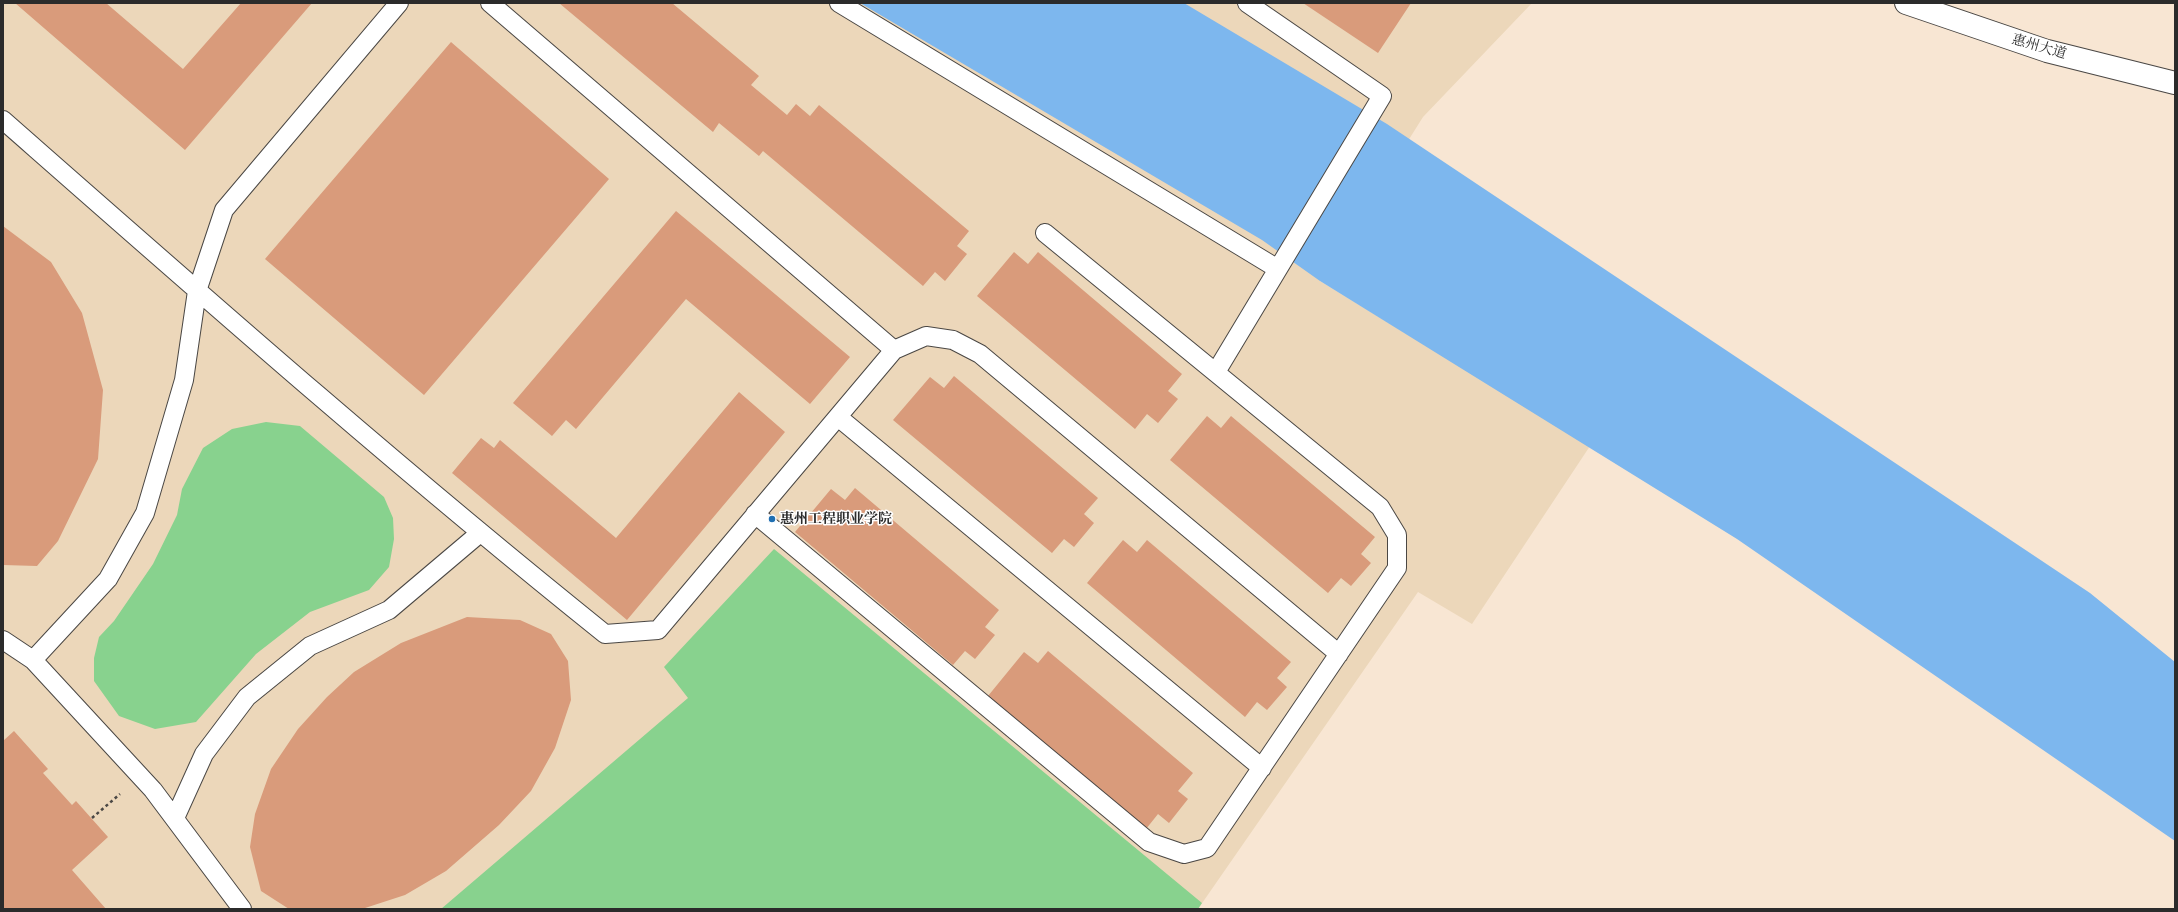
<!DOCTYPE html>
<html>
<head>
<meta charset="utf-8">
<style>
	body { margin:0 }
	#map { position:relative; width:2178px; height:912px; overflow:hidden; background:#f8e6d3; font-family:"EB Garamond",serif }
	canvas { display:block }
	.frame { position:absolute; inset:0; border:4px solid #2b2b2b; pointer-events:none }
</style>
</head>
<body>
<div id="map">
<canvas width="2178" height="912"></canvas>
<div class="frame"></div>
</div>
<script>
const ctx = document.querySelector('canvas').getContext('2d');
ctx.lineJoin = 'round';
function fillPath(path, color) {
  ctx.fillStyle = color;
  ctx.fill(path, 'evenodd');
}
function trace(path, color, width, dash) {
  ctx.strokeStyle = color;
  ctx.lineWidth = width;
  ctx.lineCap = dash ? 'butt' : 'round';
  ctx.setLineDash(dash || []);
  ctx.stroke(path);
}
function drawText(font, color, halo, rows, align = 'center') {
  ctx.font = font + ' "EB Garamond","Noto Serif SC",serif';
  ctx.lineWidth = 3;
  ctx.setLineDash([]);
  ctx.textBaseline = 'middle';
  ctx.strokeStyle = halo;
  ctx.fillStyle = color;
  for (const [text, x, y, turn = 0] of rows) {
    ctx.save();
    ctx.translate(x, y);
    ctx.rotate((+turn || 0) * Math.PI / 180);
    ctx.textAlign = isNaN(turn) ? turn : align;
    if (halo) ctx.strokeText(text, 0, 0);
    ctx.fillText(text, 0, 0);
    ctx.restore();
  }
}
fillPath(new Path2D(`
	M3 3H1532L1423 117 1320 281 1590 446 1472 624 1418 592 1198 909H3Z`), '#ecd7ba');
fillPath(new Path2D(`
	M266 422 300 426 384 497 393 518 394 539 389 567 369 590 310 612 256 654 196 722 155 729 119 716 94 681V658L99 637 114 621 153 564 177 515 182 489 203 448 232 429Z
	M774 549 1202 903 1198 909H441L688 698 664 667Z`), '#88d28e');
fillPath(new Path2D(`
	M860 3H1184L1387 124 2090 593 2175 662V841L1737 539 1320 281 1262 240Z`), '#7db7ee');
fillPath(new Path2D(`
	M15 3H106L183 69 241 3H312L185 150Z
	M559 3H672L759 76 751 85 787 115 796 104 810 116 819 105 969 231 957 246 967 254 945 281 935 272 923 286 763 151 759 156 719 123 713 132Z
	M1303 3H1411L1378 53Z
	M451 42 609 179 424 395 265 259Z
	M676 211 850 357 810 404 686 299 576 429 566 420 552 436 513 403Z
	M3 226 51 262 82 313 103 390 98 459 58 541 37 566 3 565Z
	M1014 252 1028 264 1038 252 1182 374 1168 391 1178 399 1158 423 1147 414 1135 429 977 296Z
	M954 376 1098 498 1084 514 1094 523 1074 547 1064 539 1052 553 893 420 930 377 944 388Z
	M739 392 785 432 627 620 452 473 481 438 494 448 500 440 616 538Z
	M1207 416 1221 428 1231 416 1375 537 1361 554 1371 563 1351 586 1341 578 1328 593 1170 460Z
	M855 488 999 610 985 627 995 635 975 659 965 651 953 665 795 532 831 489 845 500Z
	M1123 540 1137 552 1147 540 1291 662 1277 678 1287 687 1267 710 1257 702 1245 717 1087 583Z
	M467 617 520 620 551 634 568 661 571 700 555 748 531 791 499 825 446 871 405 895 362 909H289L261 891 250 847 255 814 271 769 298 729 327 697 354 672 401 643Z
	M1048 651 1193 773 1178 791 1188 799 1169 823 1158 814 1146 829 988 696 1024 652 1038 663Z
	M14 731 48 769 43 773 72 805 76 801 108 837 72 870 106 909H3V741Z`), '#d99b7b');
const service = new Path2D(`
	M490 3 894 350 926 336 953 340 980 354 1339 654
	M839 3 1278 269
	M3 120C201 294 399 469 605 634L658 630 894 350
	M1216 372 1382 96 1247 3
	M838 417 1262 768
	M755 514 1149 842 1184 854 1207 848 1397 568V535L1380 507 1045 233
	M3 640 33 660 153 790 242 909
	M33 660 108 579 145 513 184 380 197 291 224 210 399 3
	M175 818 204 754 247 697 310 646 389 610 480 533`);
const trunk = new Path2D(`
	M1906 3 2047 51 2175 83`);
trace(service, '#4a4744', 20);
trace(trunk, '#4a4744', 24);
trace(new Path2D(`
	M92 818 120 794`), '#4a4744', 2.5, [3, 3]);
trace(service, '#fff', 18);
trace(trunk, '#fff', 22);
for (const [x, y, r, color] of [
	[772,519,4,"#1f6fb2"]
]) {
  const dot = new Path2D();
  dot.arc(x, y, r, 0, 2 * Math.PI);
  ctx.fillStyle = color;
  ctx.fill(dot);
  trace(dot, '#fff', 1.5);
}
drawText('14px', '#2b2b2b', '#fff', [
	["惠州大道",2039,47,16]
]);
drawText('bold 14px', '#2b2b2b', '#fff', [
	["惠州工程职业学院",780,519]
], 'left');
</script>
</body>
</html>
